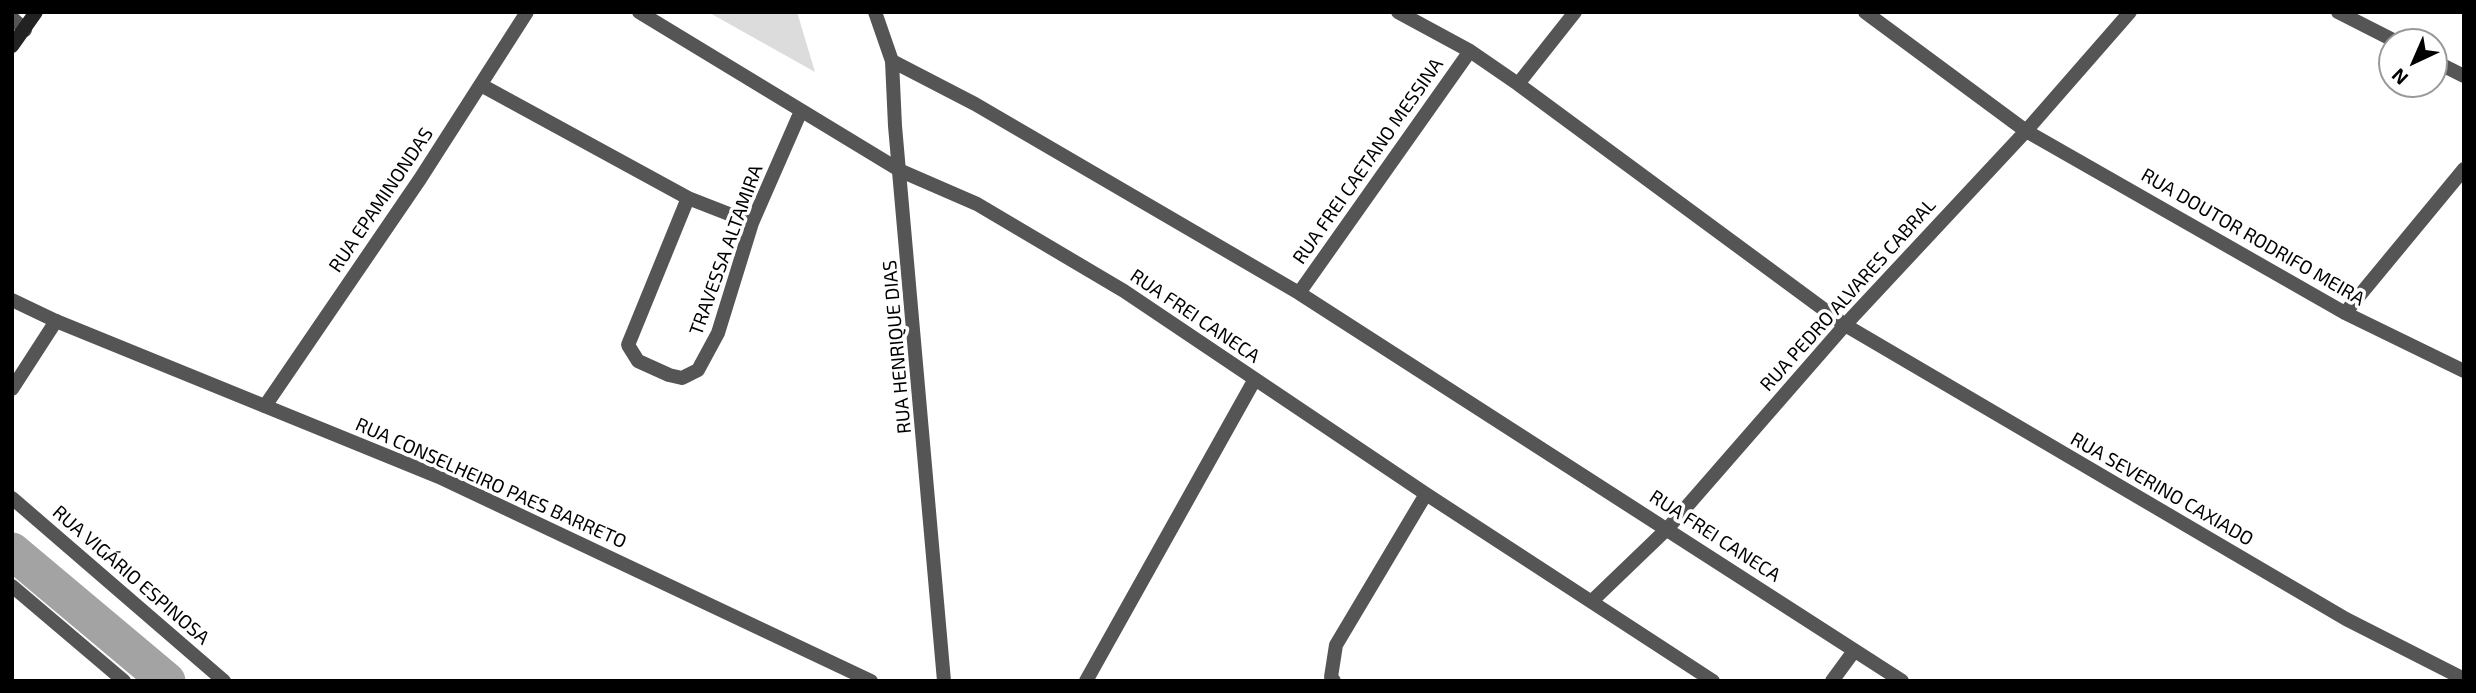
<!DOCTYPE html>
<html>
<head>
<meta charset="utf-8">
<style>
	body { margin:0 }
	#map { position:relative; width:2476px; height:693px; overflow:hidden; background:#fff; font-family:"Exo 2",sans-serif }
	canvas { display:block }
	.frame { position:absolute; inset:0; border:14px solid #000; pointer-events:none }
	.north { position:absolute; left:2378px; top:28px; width:70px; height:70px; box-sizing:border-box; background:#fff; border:2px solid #999; border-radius:50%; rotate:224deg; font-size:19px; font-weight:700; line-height:28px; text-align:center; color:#000 }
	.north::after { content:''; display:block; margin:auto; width:24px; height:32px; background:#000; clip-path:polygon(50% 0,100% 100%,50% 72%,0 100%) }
</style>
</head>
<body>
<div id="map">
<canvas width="2476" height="693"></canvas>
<div class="frame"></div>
<div class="north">N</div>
</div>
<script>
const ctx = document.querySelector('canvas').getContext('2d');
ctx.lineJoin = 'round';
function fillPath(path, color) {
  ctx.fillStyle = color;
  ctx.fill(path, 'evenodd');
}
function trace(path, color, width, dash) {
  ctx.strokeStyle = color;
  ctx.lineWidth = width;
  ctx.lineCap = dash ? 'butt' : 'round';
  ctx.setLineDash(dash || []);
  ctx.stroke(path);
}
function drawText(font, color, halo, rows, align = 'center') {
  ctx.font = font + ' "Exo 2",sans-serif';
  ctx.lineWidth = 7;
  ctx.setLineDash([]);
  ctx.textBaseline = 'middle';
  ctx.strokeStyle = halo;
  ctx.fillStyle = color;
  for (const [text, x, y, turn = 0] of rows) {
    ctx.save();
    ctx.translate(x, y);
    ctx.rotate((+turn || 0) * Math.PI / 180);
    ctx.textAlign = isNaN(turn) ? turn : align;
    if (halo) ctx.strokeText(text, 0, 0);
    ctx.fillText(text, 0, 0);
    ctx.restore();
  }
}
fillPath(new Path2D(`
	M708 12H797L815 72Z`), '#dcdcdc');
trace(new Path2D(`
	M12 551 167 681`), '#a3a3a3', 37);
trace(new Path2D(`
	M639 12 901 171 977 204 1124 291 1426 494 1713 681
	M1398 12 1470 51 1518 84 1845 325 2346 619 2464 679
	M1865 12 2026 131 2345 313 2464 371
	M2338 12 2397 42
	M12 18 25 30
	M892 61 975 104 1299 293 1902 681
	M2434 61 2464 76
	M1518 84 1575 12
	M481 85 688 198 752 223
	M688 198 628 345 638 361 669 375 682 378 698 370 718 333 752 223 801 111
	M1299 293 1470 51
	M2345 313 2464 169
	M12 389 56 321
	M265 406 420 179 527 12
	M12 498 224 681
	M12 586 124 681
	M1592 601 1668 528 1845 325 2026 131 2130 12
	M1086 681 1255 379
	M1334 681 1331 677 1336 645 1426 494
	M1832 681 1854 651`), '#555', 14);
trace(new Path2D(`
	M875 12 892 61 895 126 944 681
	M12 300 56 321 439 477 871 681`), '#555', 14);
trace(new Path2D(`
	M12 46 36 12`), '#222', 14);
drawText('19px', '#000', '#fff', [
	["RUA FREI CAETANO MESSINA",1368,161,-55],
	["RUA EPAMINONDAS",381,200,-56],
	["RUA DOUTOR RODRIFO MEIRA",2253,237,30],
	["TRAVESSA ALTAMIRA",726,250,-70],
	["RUA PEDRO ALVARES CABRAL",1848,295,-48],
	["RUA FREI CANECA",1195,316,34],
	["RUA HENRIQUE DIAS",897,347,-95],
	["RUA CONSELHEIRO PAES BARRETO",491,483,24],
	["RUA SEVERINO CAXIADO",2162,489,30],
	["RUA FREI CANECA",1715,536,33],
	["RUA VIGÁRIO ESPINOSA",131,575,41]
]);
</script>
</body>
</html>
